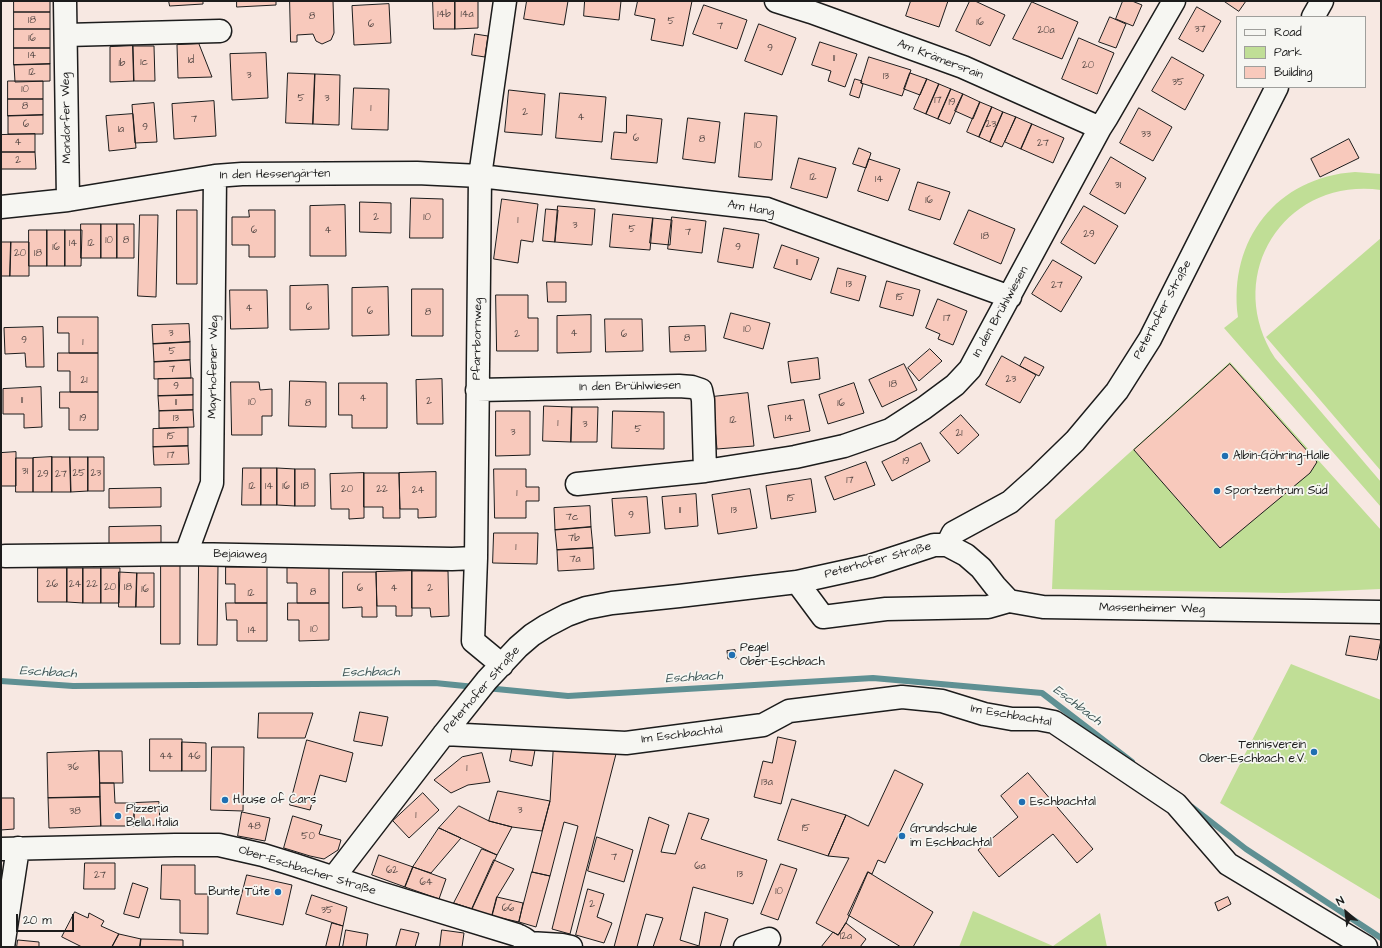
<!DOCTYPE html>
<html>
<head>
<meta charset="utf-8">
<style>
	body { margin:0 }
	#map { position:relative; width:1382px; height:948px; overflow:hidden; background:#f7e8e2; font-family:"Architects Daughter",sans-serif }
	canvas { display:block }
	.frame { position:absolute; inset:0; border:2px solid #1c1c1c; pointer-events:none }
	.legend { position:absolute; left:1236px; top:16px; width:130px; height:72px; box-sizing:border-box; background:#f6f6f2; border:1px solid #9f9f9c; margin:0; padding:5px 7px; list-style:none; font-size:12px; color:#1c1c1c }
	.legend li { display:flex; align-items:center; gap:8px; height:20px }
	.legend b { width:20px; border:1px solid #9f9f9c }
	.north { position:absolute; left:1326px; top:892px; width:40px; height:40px; -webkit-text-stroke:3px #f6f6f2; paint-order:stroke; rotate:332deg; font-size:11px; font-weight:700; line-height:16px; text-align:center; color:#1c1c1c }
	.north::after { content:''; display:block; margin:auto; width:14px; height:18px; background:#1c1c1c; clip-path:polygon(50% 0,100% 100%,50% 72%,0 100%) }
	.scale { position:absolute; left:16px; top:914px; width:58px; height:18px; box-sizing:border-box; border:2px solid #1c1c1c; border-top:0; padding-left:5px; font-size:12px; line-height:14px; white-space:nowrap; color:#1c1c1c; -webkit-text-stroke:3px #f6f6f2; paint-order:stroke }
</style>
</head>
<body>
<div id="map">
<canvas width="1382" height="948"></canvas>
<div class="frame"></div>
<ul class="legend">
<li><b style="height:5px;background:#f6f6f2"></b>Road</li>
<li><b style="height:11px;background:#c0de96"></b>Park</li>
<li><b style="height:11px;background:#f8c9bc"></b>Building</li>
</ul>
<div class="north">N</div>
<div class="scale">20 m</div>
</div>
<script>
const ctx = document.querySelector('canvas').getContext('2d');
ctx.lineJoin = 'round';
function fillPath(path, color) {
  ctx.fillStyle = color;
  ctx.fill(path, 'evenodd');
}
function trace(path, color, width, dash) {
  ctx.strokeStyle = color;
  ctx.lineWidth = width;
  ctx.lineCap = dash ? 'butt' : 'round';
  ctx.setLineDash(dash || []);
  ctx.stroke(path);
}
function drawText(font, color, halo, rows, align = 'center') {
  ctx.font = font + ' "Architects Daughter",sans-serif';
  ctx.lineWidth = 3.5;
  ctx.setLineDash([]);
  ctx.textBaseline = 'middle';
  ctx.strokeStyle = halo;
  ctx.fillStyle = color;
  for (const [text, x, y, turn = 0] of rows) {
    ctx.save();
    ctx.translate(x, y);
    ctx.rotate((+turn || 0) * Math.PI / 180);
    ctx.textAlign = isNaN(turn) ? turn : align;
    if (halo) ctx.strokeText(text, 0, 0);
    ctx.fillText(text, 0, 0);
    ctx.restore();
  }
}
fillPath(new Path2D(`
	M1355 172 1381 174V190C1284 177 1222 276 1275 358L1381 482V507L1224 328 1238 317C1228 240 1277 177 1355 172Z
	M1381 238V471L1266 337Z
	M1230 362 1381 530V589L1285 593 1052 589 1055 520Z
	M1291 664 1381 700V900L1220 803Z
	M973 911 1053 946 1100 913 1107 947H959Z`), '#c0de96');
trace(new Path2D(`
	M1 681 73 686 435 683 475 687
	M486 688 568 696 873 678 1042 693 1132 762
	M1192 807 1246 849 1381 938`), '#5f9093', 6);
const building = new Path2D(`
	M14 1H50V12H14Z
	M169 1H203V4L170 6Z
	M237 1H276V5L237 7Z
	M290 1H333L334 33 331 40 322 44 316 41 313 34 297 35V42H291Z
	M433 1H455V29H434Z
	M455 1H478V28L455 29Z
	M527 1H568L564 25 524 19Z
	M585 1H621L619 20 584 16Z
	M638 1H692L683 46 651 40 655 19 635 15Z
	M911 1H948L939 27 906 16Z
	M970 1H975L1005 15 990 46 956 31Z
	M1123 1H1132L1142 5 1133 26 1116 19Z
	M1224 1H1246L1239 11Z
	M1032 2 1078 22 1062 59 1013 39Z
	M389 4 391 43 354 45 352 6Z
	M704 5 747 20 737 49 693 34Z
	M1197 7 1221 21 1203 52 1179 39Z
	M14 12H50V29H14Z
	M1110 17 1126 24 1116 48 1099 42Z
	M759 24 796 38 782 75 745 61Z
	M14 29H50V48H14Z
	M475 34 488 36 485 57 472 55Z
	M1079 38 1114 53 1097 94 1062 79Z
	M820 42 857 54 845 87 828 81 831 71 812 65Z
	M199 44 212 77 178 78 177 45Z
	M133 46H154L155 81H134Z
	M133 46 134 81 110 82V47Z
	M14 48H50V64L14 65Z
	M266 53 268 98 232 100 230 54Z
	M869 57 911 70 902 96 861 83Z
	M1172 57 1204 75 1185 110 1152 91Z
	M50 64V81L15 82 14 65Z
	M288 73 315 74 313 124 286 123Z
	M910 73 927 79 920 95 904 89Z
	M315 74 340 75 339 125 313 124Z
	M855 79 862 81 861 83 863 84 859 98 850 95Z
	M927 79 939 84 926 114 914 109Z
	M8 81H43V99H8Z
	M939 84 951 89 938 119 926 114Z
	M354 88 389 89 388 130 352 129Z
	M951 89 963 94 950 124 938 119Z
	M509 90 545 94 542 135 505 132Z
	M560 93 606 97 602 142 556 138Z
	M963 94 980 102 973 119 955 111Z
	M8 99H43V115L8 116Z
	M214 101 216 136 174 139 172 104Z
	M980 102 992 107 979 137 967 132Z
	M154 103 157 142 135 143 132 105Z
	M992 107 1003 112 990 142 979 137Z
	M1139 108 1172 127 1153 161 1120 143Z
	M1003 112 1016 117 1002 147 990 142Z
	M745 113 777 116 772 180 739 177Z
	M133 114 136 148 109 151 106 116Z
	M43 115V134H8V116Z
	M627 115 662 119 657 163 611 159 614 132 626 133Z
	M1016 117 1032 124 1021 149 1005 142Z
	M688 118 720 122 715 163 683 159Z
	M1032 124 1064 138 1053 163 1021 149Z
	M35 134V152H1V135Z
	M1349 139 1359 158 1320 177 1311 159Z
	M859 148 871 153 866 168 853 164Z
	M1 152H35L36 169H1Z
	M1111 157 1146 178 1125 214 1090 194Z
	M799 158 836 168 827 198 791 188Z
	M869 159 900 169 888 201 858 191Z
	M918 182 950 192 940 220 909 210Z
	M411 198 443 199V238H410Z
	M502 199 538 204 533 242 521 240 518 263 494 259Z
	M360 202 391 203V233L360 232Z
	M345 205 346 256H310V206Z
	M558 206 595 209 592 245 555 242Z
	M1084 206 1118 226 1095 264 1061 243Z
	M546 209 558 210 555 242 543 241Z
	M177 210H197V284H177Z
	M249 210H275V257H249V245H232V217H249Z
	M969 210 1015 229 1001 264 954 244Z
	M613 214 653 218 650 250 610 247Z
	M140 215H158L156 297 138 296Z
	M672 217 706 221 702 253 668 249Z
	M653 218 672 220 670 245 650 243Z
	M81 224H101V258H81Z
	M101 224H117V258H101Z
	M117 224H134V258H117Z
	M724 228 759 234 753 268 718 262Z
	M29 230H47V266H29Z
	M47 230H65V266H47Z
	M65 230H82L81 266H65Z
	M1 242H11L10 276H1Z
	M11 242H29V276H10Z
	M782 245 819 258 811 280 774 268Z
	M1053 260 1082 277 1061 312 1032 294Z
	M838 268 866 276 859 301 831 293Z
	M887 281 920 290 913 316 880 307Z
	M547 282H566V302H548Z
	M328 285 329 329 290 330V286Z
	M388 287 389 335 352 336V288Z
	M412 289H443V336H412Z
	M230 290H267L268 328 231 329Z
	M496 295H528V318H538V351H497Z
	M938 299 967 311 953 345 938 339 940 334 926 328Z
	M731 313 770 323 763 349 724 338Z
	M591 315V352L557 353V316Z
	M58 317H98V353H69V333H58Z
	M605 319H642L643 351 606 352Z
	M189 324 190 342 153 344 152 325Z
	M705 326 706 351 670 352 669 327Z
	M43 327 44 367H26L25 353 5 354 4 328Z
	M190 342V360L154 362 153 344Z
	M930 349 942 361 919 381 908 368Z
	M58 353H98V392H70V371H58Z
	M1002 356 1036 375 1020 403 986 385Z
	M1025 357 1044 367 1039 376 1020 366Z
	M818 358 820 379 791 383 788 362Z
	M190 360 191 378 154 379V362Z
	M904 364 917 390 882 407 869 380Z
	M1230 364 1317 462 1310 473 1220 548 1134 450Z
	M191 378H193V395L158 396V379Z
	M442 379 443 424H417L416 380Z
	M290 381 326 382V427L289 426Z
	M231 382H259L260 390 272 389V416H262V435H232Z
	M339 383H387V428H352V415H339Z
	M854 383 864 413 828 424 819 395Z
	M41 387 42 427 24 428V414H3V389Z
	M60 392H98V430H69V408H60Z
	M748 393 754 446 717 449 712 397Z
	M193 395V410L159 411 158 396Z
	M804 400 810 431 774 438 768 406Z
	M544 406 572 407 571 442 543 441Z
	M572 407H598L597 442H571Z
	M193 410 194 427 159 428V411Z
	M496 411H530V455L496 456Z
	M613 411 664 412V449L612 448Z
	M961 415 979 435 958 454 940 433Z
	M188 428V446L153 447V429Z
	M921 443 930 461 892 481 882 462Z
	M188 446 189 464 154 465 153 447Z
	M16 452V486H1V453Z
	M52 457H70L71 492H52Z
	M52 457V492H33V458Z
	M70 457H88V491L71 492Z
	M88 457H104V491H88Z
	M16 458H33V492H16Z
	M866 462 875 485 834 500 825 477Z
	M243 468H261V505H242Z
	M261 468H277V505H261Z
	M277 468 295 469V506L277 505Z
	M295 469H315V506H295Z
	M494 469H526V487H539V501H526V518H495Z
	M436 472V517L418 518V509H400L399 473Z
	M364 473H399L400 518H383V507H364Z
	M364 473V518L349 519V509H331L330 474Z
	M811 479 816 512 771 519 766 486Z
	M161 488V507L109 508V489Z
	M750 489 757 528 718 534 712 495Z
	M696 494 698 526 665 529 662 497Z
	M647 497 650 533 615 536 612 499Z
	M590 506 591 527 555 530 554 508Z
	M161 526V544H109V527Z
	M591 527 593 548 557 550 555 530Z
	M494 533H538L537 564 493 563Z
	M593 548 594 569 558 571 557 550Z
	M161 564H180V644H161Z
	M199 565H218L217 645H198Z
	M329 566V603H297V583H287V567Z
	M226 567H267V603H235V584H226Z
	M38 568H67V602H38Z
	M67 568H83V603L67 602Z
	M83 568H101V603H83Z
	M101 568H120L119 603H101Z
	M412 571H448L449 616 431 617 430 608H412Z
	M412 571V616H396V606H377L376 572Z
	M119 572 137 573 136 607H119Z
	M343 572H376L377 617H362V607L343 608Z
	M137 573H154V607H136Z
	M226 603H267V641H237V620H227Z
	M288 603H329V640L299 641V620H288Z
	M1350 636 1381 640 1377 660 1346 655Z
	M735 650 736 658 728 659 727 651Z
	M360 712 388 717 382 746 354 741Z
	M259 713H313L305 738H258Z
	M778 737 796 741 781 804 754 797 763 761 772 763Z
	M150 739H182V771H150Z
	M307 740 353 753 346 782 320 775 310 810 290 805Z
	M182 742 206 743V771H182Z
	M554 743 617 750 570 934 552 929 578 826 564 822 550 876 532 872 550 801Z
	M513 745 535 750 532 766 510 761Z
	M212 747H244L243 811 211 810Z
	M99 751H122L123 783H100Z
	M99 751 100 797 48 798 47 753Z
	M482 753 490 782 468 785 451 793 434 780 462 757Z
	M895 770 923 784 885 863 878 860 872 874 868 872 846 923 838 935 816 923 849 858 828 856 846 815 868 826Z
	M1028 773 1093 849 1077 863 1053 834 999 877 978 850 1018 817 1001 796Z
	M100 783H114L115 803H134V826H101Z
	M498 791 550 801 542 831 512 827 489 821Z
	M423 793 439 810 409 838 393 821Z
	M100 797 101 826 49 828 48 798Z
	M1 798H14V829L1 830Z
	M792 799 846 815 828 856 778 840Z
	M159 802 160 825 134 826V803Z
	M459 806 489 821 512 827 497 855 439 828Z
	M242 812 270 818 265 841 238 836Z
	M689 813 709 819 701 839 767 860 753 904 693 887 680 940 699 946 705 912 728 919 720 947H653L663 918 646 914 637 947H614L649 817 669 825 661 852 675 854Z
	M293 816 322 825 319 834 341 840 338 850 324 859 310 856 284 848Z
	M439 828 461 838 431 873 413 867Z
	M597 837 633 850 624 882 588 871Z
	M482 849 497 855 472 909 454 903Z
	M379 855 413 867 405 887 372 875Z
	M494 860 514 869 497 897 492 916 472 909Z
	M85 863H115V889H84Z
	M781 864 797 869 778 920 761 914Z
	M162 865H195V894H208V934L180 933V900L161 899Z
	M413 867 446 879 439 899 405 887Z
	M532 872 550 876 536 927 519 922Z
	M868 872 933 912 913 947H901L848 915Z
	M247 875 292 885 283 925 237 914Z
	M133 883 148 888 139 918 124 914Z
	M588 889 604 894 597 917 612 923 604 943 576 935Z
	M312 895 347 907 343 926 306 914Z
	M497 897 523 903 519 922 492 916Z
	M1228 897 1231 904 1218 911 1215 903Z
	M75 912 88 918 89 913 104 921 101 926 119 934 112 947H82L62 937Z
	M332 923 343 926 339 947H326Z
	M846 923 866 939 860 947H821L833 932 838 935Z
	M401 929 419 933 415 947H396Z
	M346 930 368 934 366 947H343Z
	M442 930 464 933 462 947H440Z
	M119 934 141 939 140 947H112Z
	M141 939 183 940V947H140Z
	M18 940 39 942V947H17Z`);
fillPath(building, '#f8c9bc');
trace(building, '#1c1c1c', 1);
const minor = new Path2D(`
	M65 1 68 200
	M776 1 811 12 963 67 1100 128
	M1313 17 1322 1
	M66 35 220 31
	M1 207 68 200 215 176 242 174 417 173 480 176 767 209 1010 297
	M477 390 679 386 692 387 701 390 703 400 705 471
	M577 484 705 471 795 457 844 446 890 430 924 408 955 385 970 369 1100 128 1107 117 1174 1
	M947 545 953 533 1010 502 1039 476 1075 441 1117 391 1150 339 1277 87
	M947 545 966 555 981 568 995 586 1009 601 1043 607 1381 612
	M186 554 212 483 215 176
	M5 556 186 554 452 559 476 558
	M797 582 823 617 886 609 988 607 1009 601
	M502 665 473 641 476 558 480 176 505 1
	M444 734 626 743 763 725 789 711 902 697 942 701 984 714 1012 719H1038L1054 722 1176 804 1228 864 1366 947
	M1 849 175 845H219L263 855 295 865 380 893 517 935C523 938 529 940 530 947
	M334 877 444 734 487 680 518 647 532 635 546 626 567 615 586 608 612 603 679 596 797 582 870 566 934 545H947
	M529 943 562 945 571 947
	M3 947 18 848
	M745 947 769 939`);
trace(minor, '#1c1c1c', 25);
trace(minor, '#f6f6f2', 22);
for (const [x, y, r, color] of [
	[1225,456,4,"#1f6fb2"],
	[1217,491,4,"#1f6fb2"],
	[732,655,4,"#1f6fb2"],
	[1314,752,4,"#1f6fb2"],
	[225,800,4,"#1f6fb2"],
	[1022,802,4,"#1f6fb2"],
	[118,816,4,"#1f6fb2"],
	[902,836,4,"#1f6fb2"],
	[278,892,4,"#1f6fb2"]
]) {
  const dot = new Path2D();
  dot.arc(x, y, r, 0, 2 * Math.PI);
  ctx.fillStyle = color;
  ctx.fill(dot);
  trace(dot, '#f6f6f2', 1.5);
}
drawText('10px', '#534744', null, [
	["14b",444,15],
	["14a",467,15],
	["8",312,17],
	["18",32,21],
	["5",671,22],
	["16",980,23],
	["6",371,25],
	["7",720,27],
	["37",1200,30],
	["20a",1046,31],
	["16",32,39],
	["9",770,49],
	["14",32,56],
	["11",834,59],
	["1d",191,61],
	["1c",144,63],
	["1b",122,64],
	["20",1088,66],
	["12",32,73],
	["3",249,76],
	["13",886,77],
	["35",1178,83],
	["10",25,90],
	["5",301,99],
	["3",327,99],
	["17",938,101],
	["19",952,103],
	["8",25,107],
	["1",371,109],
	["2",525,113],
	["4",581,118],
	["7",194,120],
	["6",26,125],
	["23",991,125],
	["9",145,128],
	["1a",121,130],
	["33",1146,135],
	["6",636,139],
	["8",702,140],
	["4",18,143],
	["27",1043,144],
	["10",758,146],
	["2",18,161],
	["12",813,178],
	["14",879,180],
	["31",1118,186],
	["16",929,201],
	["2",376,218],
	["10",427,218],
	["1",518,221],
	["3",575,226],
	["5",632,230],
	["6",254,231],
	["4",328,231],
	["7",688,233],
	["29",1089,235],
	["18",985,237],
	["10",109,241],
	["8",126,241],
	["14",73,244],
	["12",91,244],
	["16",56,248],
	["9",738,248],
	["20",20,254],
	["18",38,254],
	["11",797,263],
	["13",849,285],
	["27",1057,286],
	["15",900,298],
	["6",309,308],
	["4",249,309],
	["6",370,312],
	["8",428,313],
	["17",947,319],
	["10",747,330],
	["3",171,334],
	["4",574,334],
	["2",517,335],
	["6",624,335],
	["8",687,339],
	["9",24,341],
	["1",83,343],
	["5",172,352],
	["7",172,370],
	["23",1011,380],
	["21",84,381],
	["18",893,385],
	["9",176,387],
	["4",363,399],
	["11",22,401],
	["2",429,402],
	["11",176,403],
	["10",252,403],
	["8",308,404],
	["16",841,404],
	["19",83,419],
	["13",176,419],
	["14",789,419],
	["12",733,421],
	["1",558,424],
	["3",585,425],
	["5",638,430],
	["3",513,433],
	["21",959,434],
	["15",171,437],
	["17",171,456],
	["19",906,462],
	["31",25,472],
	["25",79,474],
	["23",96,474],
	["29",43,475],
	["27",61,475],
	["17",850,481],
	["12",252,487],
	["14",269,487],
	["16",286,487],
	["18",305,487],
	["20",347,490],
	["22",382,490],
	["24",418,491],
	["1",517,494],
	["15",791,499],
	["11",680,511],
	["13",734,511],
	["9",631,516],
	["7c",572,518],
	["7b",574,539],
	["1",516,548],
	["7a",575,560],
	["26",52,585],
	["24",75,585],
	["22",92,585],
	["20",110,588],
	["18",128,588],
	["6",360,589],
	["4",394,589],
	["2",430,589],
	["16",145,590],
	["8",313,593],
	["12",251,594],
	["10",314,630],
	["14",252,631],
	["44",166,757],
	["46",194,757],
	["36",73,768],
	["1",467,769],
	["13a",767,783],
	["3",520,811],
	["38",75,812],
	["1",416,816],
	["48",254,827],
	["15",806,829],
	["50",308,837],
	["7",614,858],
	["6a",700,867],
	["62",392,871],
	["13",740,875],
	["27",100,876],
	["64",426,883],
	["10",779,892],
	["2",592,905],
	["66",508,909],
	["35",327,911],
	["12a",846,937]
]);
drawText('12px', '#1c1c1c', '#f6f6f2', [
	["Am Krämersrain",940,60,21],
	["Mondorfer Weg",67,118,-91],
	["In den Hessengärten",275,175,-1],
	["Am Hang",751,209,10],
	["Peterhofer Straße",1163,310,-62],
	["In den Brühlwiesen",1001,312,-61],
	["Pfarrbornweg",478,339,-89],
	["Mayrhofener Weg",214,367,-89],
	["In den Brühlwiesen",630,387,-1],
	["Bejaiaweg",240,555,1],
	["Peterhofer Straße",878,561,-15],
	["Massenheimer Weg",1152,609,1],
	["Peterhofer Straße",482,690,-49],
	["Im Eschbachtal",1011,716,10],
	["Im Eschbachtal",682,735,-7],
	["Ober-Eschbacher Straße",307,871,17]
]);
drawText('12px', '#1c1c1c', '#f6f6f2', [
	["Albin-Göhring-Halle",1233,456],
	["Sportzentrum Süd",1225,491],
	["Pegel",740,648],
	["Ober-Eschbach",740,662],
	["Tennisverein",1306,745,"right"],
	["Ober-Eschbach e.V.",1306,759,"right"],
	["House of Cars",233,800],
	["Eschbachtal",1030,802],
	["Pizzeria",126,809],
	["Bella Italia",126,823],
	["Grundschule",910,829],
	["im Eschbachtal",910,843],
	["Bunte Tüte",270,892,"right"]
], 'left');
drawText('italic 13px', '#3e5657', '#f6f6f2', [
	["Eschbach",48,673,3],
	["Eschbach",371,673,-1],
	["Eschbach",694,678,-3],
	["Eschbach",1077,706,37]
]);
</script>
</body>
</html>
